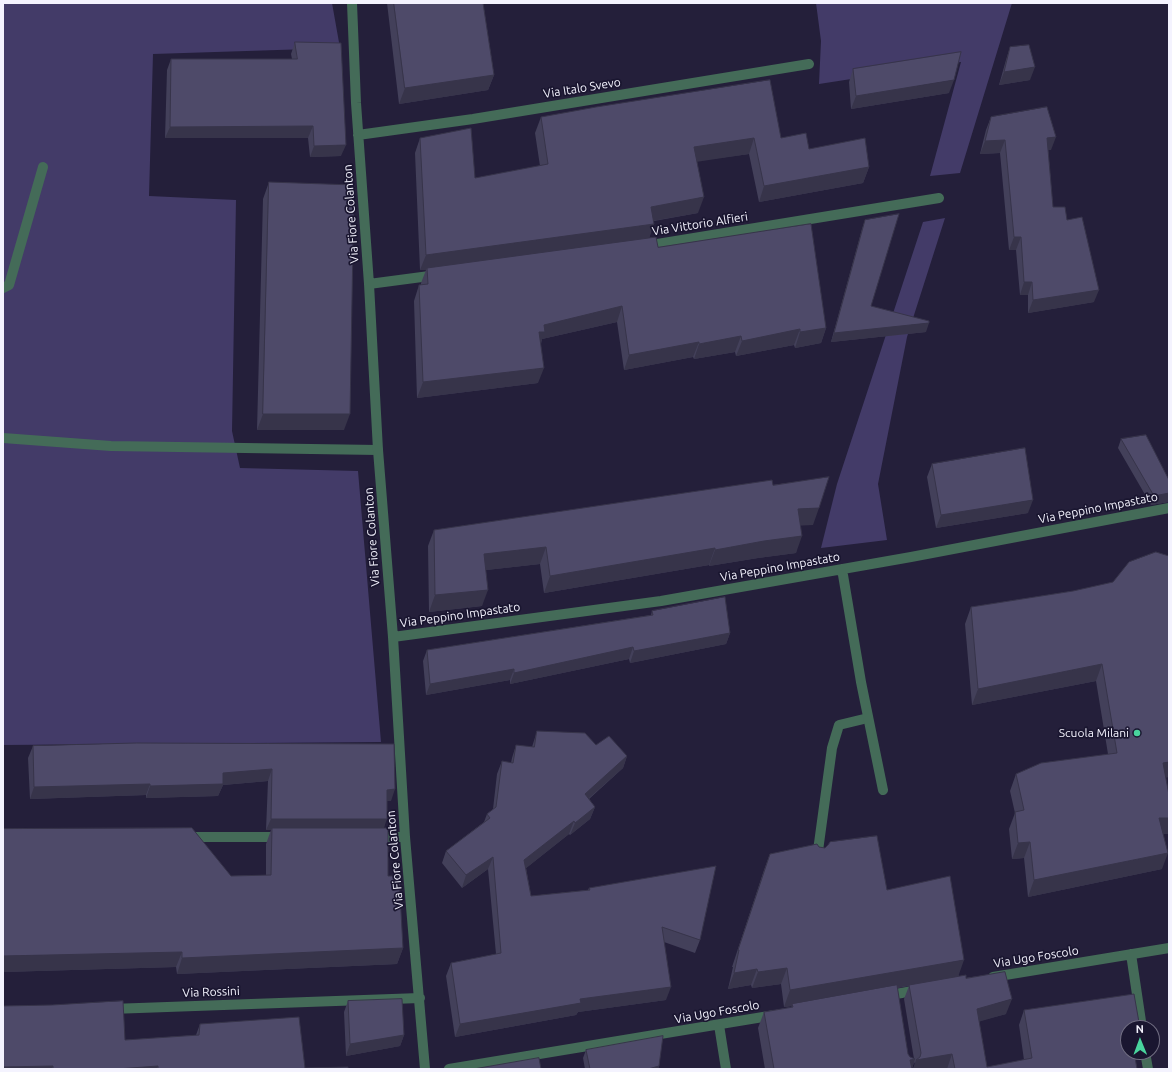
<!DOCTYPE html>
<html>
<head>
<meta charset="utf-8">
<style>
	body { margin:0 }
	#map { position:relative; width:1172px; height:1072px; overflow:hidden; background:#241f3a; font-family:Ubuntu,sans-serif }
	canvas { display:block }
	.frame { position:absolute; inset:0; border:4px solid #f4f3fe; pointer-events:none }
	.north { position:absolute; left:1120px; top:1020px; width:40px; height:40px; box-sizing:border-box; background:#1a1630; border:1px solid #716e82; border-radius:50%; rotate:359deg; font-size:11px; font-weight:700; line-height:16px; text-align:center; color:#f4f3fe }
	.north::after { content:''; display:block; margin:auto; width:14px; height:18px; background:#49d49d; clip-path:polygon(50% 0,100% 100%,50% 72%,0 100%) }
</style>
</head>
<body>
<div id="map">
<canvas width="1172" height="1072"></canvas>
<div class="frame"></div>
<div class="north">N</div>
</div>
<script>
const ctx = document.querySelector('canvas').getContext('2d');
ctx.lineJoin = 'round';
function fillPath(path, color) {
  ctx.fillStyle = color;
  ctx.fill(path, 'evenodd');
}
function trace(path, color, width, dash) {
  ctx.strokeStyle = color;
  ctx.lineWidth = width;
  ctx.lineCap = dash ? 'butt' : 'round';
  ctx.setLineDash(dash || []);
  ctx.stroke(path);
}
function drawText(font, color, halo, rows, align = 'center') {
  ctx.font = font + ' Ubuntu,sans-serif';
  ctx.lineWidth = 3.5;
  ctx.setLineDash([]);
  ctx.textBaseline = 'middle';
  ctx.strokeStyle = halo;
  ctx.fillStyle = color;
  for (const [text, x, y, turn = 0] of rows) {
    ctx.save();
    ctx.translate(x, y);
    ctx.rotate((+turn || 0) * Math.PI / 180);
    ctx.textAlign = isNaN(turn) ? turn : align;
    if (halo) ctx.strokeText(text, 0, 0);
    ctx.fillText(text, 0, 0);
    ctx.restore();
  }
}
fillPath(new Path2D(`
	M3 3H332L340 48 153 54 149 196 236 200 232 431 240 468 358 471 381 742 3 745Z
	M816 3H1012L960 173 930 176 961 62 819 84 821 41Z
	M945 218 907 337 878 484 887 540 821 548 837 484 923 222Z`), '#433b68');
trace(new Path2D(`
	M3 288 9 285 43 167
	M3 438 111 446 378 450
	M817 858 832 748 839 725 868 718`), '#446b58', 10);
trace(new Path2D(`
	M352 3 356 103 369 284 378 450 393 637 405 837 425 1069
	M358 135 473 119 809 64
	M645 246 939 198
	M369 284 437 275
	M842 569 861 682 883 790
	M393 637 661 601 911 557 1169 508
	M187 837H281
	M375 837H405
	M1131 954 1142 1028
	M993 977 1169 948
	M885 996 918 990
	M111 1009 420 998
	M719 1025 726 1069
	M1145 1052 1148 1069
	M449 1069 775 1015`), '#446b58', 10);
fillPath(new Path2D(`
	M387 3H483L494 75 488 90 399 104Z
	M295 42 341 156 310 157 308 138H165L167 70 171 59H292L291 54Z
	M1010 47 1030 80 999 85 1006 60Z
	M853 69 949 93 851 109 849 82Z
	M541 117 781 138 809 149 869 167 863 183 759 202 749 154 697 161 698 213 654 221 649 238 658 247 826 328 821 343 795 348 794 345 736 356 735 352 694 359 693 357 624 370 617 322 542 339 541 344 538 383 417 398 414 301 419 285H421V283L426 270H420L415 153 420 138 475 178 540 166 535 133Z
	M991 117 1051 150H1048L1053 207 1067 220 1094 302 1028 313V295H1020L1016 250H1009L1000 153 980 154 986 130Z
	M269 182 344 430H257L263 199Z
	M865 220 871 306 926 332 831 342 862 229Z
	M1121 439 1169 480V502L1151 505 1118 448Z
	M932 464 1028 513 936 528 927 477Z
	M773 485 813 525H801L796 553 758 558 709 566V565L544 593 540 564 486 570 482 606 429 612 428 546 434 530Z
	M1073 591 1166 778 1168 834H1163L1162 869 1028 897 1024 858 1012 859 1009 829 1015 813 1010 791 1016 774 1108 754 1096 681 972 705 965 624 971 607Z
	M652 611 730 633 726 644 630 663 629 659 510 684V680L426 695 423 661 427 650 651 615Z
	M537 731 596 745 627 756 623 768 589 799 595 807 590 819 570 835 569 834 526 868 531 896 588 890 589 888 700 940 695 953 664 942 666 1000 578 1012 576 1015 455 1037 446 976 451 963 496 954 488 869 462 888 442 863 446 851 484 822 487 814 493 809 497 774 502 761 511 763 512 758 516 745 532 747Z
	M394 744 391 801H387L384 828 388 876 403 948 397 964 177 974 176 967 3 972 231 876 266 875V844L271 830H266L268 781 223 785 218 796 146 798V795L30 799 28 758 33 746Z
	M819 847 887 890 959 976 966 978 1006 1014 979 1021 987 1067 1024 1060 1019 1025 1024 1010 1128 1052H1139L1137 1056 1135 1057 1137 1069H913L915 1064 914 1062 912 1069H765L758 1028 764 1012 791 1007 792 1006 784 1007 781 984 752 988 751 985 728 989 733 967H732L764 870 770 854ZM909 986 904 999 914 1059 910 1057 908 1054 897 988Z
	M348 1001 404 1035 400 1046 346 1056 344 1012Z
	M200 1024 305 1068 348 1069H3L125 1040 196 1035Z
	M586 1050 659 1066 658 1069H585L583 1058Z`), '#43405a');
fillPath(new Path2D(`
	M1035 67 1030 80 999 85 1004 72Z
	M494 75 488 90 399 104 405 88Z
	M954 80 949 93 851 109 856 96Z
	M313 126 308 138H165L170 127Z
	M1056 137 1051 150H1042L1047 138Z
	M754 138 749 154 689 163 694 147Z
	M1005 140 1000 153 980 154 985 141Z
	M346 145 341 156 310 157 314 146Z
	M869 167 863 183 759 202 764 186Z
	M704 197 698 213 646 222 651 207Z
	M654 224 649 239 427 268 426 270H420L426 255Z
	M1014 237H1021L1016 250H1009Z
	M1024 282H1032L1028 295H1020Z
	M1099 290 1094 302 1028 313 1033 300Z
	M622 306 617 322 542 339 539 347V332L544 325Z
	M929 323 926 332 831 342 834 333Z
	M826 328 821 343 795 348 800 332Z
	M800 329 794 345 736 356 742 341Z
	M741 336 735 352 694 359 699 344Z
	M699 342 693 357 624 370 629 355Z
	M544 368 538 383 417 398 423 382Z
	M263 414H350L344 430H257Z
	M1169 493V498L1168 502 1151 505 1154 496Z
	M1033 500 1028 513 936 528 941 515Z
	M819 508 813 525 792 526 798 509Z
	M802 536 796 553 758 558 709 566 715 550 764 541Z
	M546 547 540 564 478 571 484 554Z
	M715 548 709 565 544 593 550 576Z
	M488 590 482 606 429 612 435 595Z
	M730 633 726 644 630 663 634 651Z
	M633 647 629 659 510 684 514 673Z
	M1102 664 1096 681 972 705 978 689Z
	M514 669 510 680 426 695 430 684Z
	M627 756 623 768 580 806 585 794Z
	M1169 762V777L1157 780 1163 763Z
	M272 769 268 781 223 785 218 796 146 798 150 786 223 773Z
	M150 784 146 795 30 799 34 787Z
	M395 789 391 801H383L387 790Z
	M595 807 590 819 570 835 575 823Z
	M1159 818H1169V831L1168 834H1153Z
	M271 819H387L383 830 272 828 271 830H266Z
	M574 821 569 834 520 873 524 860Z
	M1030 842 1024 858 1012 859 1018 843Z
	M1168 853 1162 869 1028 897 1034 880Z
	M493 857 488 869 462 888 466 875Z
	M403 948 397 964 177 974 182 958Z
	M182 952 176 967 3 972V956Z
	M964 960 958 977 793 1006 792 1004V1006L784 1007 790 990Z
	M787 968 781 984 752 988 758 972Z
	M757 969 751 985 728 989 734 973Z
	M671 987 666 1000 578 1012 576 1015 455 1037 460 1024 580 999Z
	M1012 999 1006 1014 971 1024 977 1009Z
	M404 1035 400 1046 346 1056 350 1044Z
	M1130 1052H1139L1137 1056 1127 1059Z
	M952 1054 947 1069H913L916 1060Z
	M915 1059 912 1069 910 1060Z
	M53 1066 51 1069H3V1067Z
	M158 1066 156 1069H117Z
	M659 1066 658 1069H648Z`), '#37344a');
const building = new Path2D(`
	M394 3H483L494 75 405 88Z
	M295 42 341 43 346 145 314 146 313 126 170 127 171 59H297Z
	M1029 45 1035 67 1004 72 1010 47Z
	M961 52 954 80 856 96 853 69Z
	M770 80 781 138 806 133 809 149 865 138 869 167 764 186 754 138 694 147 704 197 651 207 654 224 426 255 420 138 471 128 475 178 548 164 541 117 596 107Z
	M1047 107 1056 137 1047 138 1053 207H1065L1067 220 1082 217 1099 290 1033 300 1032 282H1024L1021 237H1014L1005 140 985 141 991 117Z
	M269 182 354 185 350 414H263Z
	M899 214 871 306 929 321V323L834 333 865 220Z
	M811 224 826 328 800 332V329L742 341 741 336 699 344V342L629 355 622 306 544 325 545 332H539L544 368 423 382 419 285 428 284 427 268 656 237 658 247Z
	M1146 435 1169 480V493L1154 496 1121 439Z
	M1025 448 1033 500 941 515 932 464Z
	M829 477 819 508 798 509 802 536 764 541 715 550V548L550 576 546 547 484 554 488 590 435 595 434 530 772 480 773 485Z
	M1156 552 1169 556V762L1163 763 1169 795V818H1159L1168 853 1034 880 1030 842 1018 843 1015 812 1024 810 1016 774 1041 763 1117 753 1102 664 978 689 971 607 1073 591 1113 582 1129 562Z
	M725 597 730 633 634 651 633 647 514 673V669L430 684 427 650 653 615 652 611Z
	M537 731 585 733 596 745 609 736 627 756 585 794 595 807 575 823 574 821 524 860 531 896 590 890 589 888 716 866 700 940 662 927 671 987 580 999 581 1003 460 1024 451 963 501 953 493 857 466 875 446 851 490 818 487 814 496 807 502 761 513 763 516 745 534 747Z
	M137 743 394 744 395 789 387 790V819H271L272 769 223 773V784L150 786V784L34 787 33 746Z
	M192 828 231 876 271 875 272 828H388V876H399L403 948 182 958V952L3 956V829Z
	M877 836 887 890 950 876 964 960 790 990 787 968 758 972 757 969 734 973 739 950H738L770 854 817 844 819 847 825 848 828 845 830 842Z
	M1005 972 1012 999 977 1009 987 1067 1032 1058 1024 1010 1134 994 1140 1028H1128V1052H1134L1137 1069H955L952 1054 916 1060 920 1057 921 1053 909 985 966 975V978Z
	M897 985 908 1054 910 1057 915 1059 910 1060 912 1069H774L764 1012 793 1007 792 1004Z
	M402 999 404 1035 350 1044 348 1001Z
	M123 1001 125 1040 199 1035 200 1024 299 1017 305 1068 348 1067V1069H158V1066L117 1069H53V1066L3 1067V1006L52 1005Z
	M663 1036 659 1066 648 1069H590L586 1050Z
	M539 1058 541 1069H474Z`);
fillPath(building, '#4e4a69');
trace(building, '#37344a', 1);
for (const [x, y, r, color] of [
	[1137,733,4,"#49d49d"]
]) {
  const dot = new Path2D();
  dot.arc(x, y, r, 0, 2 * Math.PI);
  ctx.fillStyle = color;
  ctx.fill(dot);
  trace(dot, '#1a1630', 1.5);
}
drawText('12px', '#f4f3fe', '#1a1630', [
	["Via Italo Svevo",582,88,-9],
	["Via Fiore Colanton",351,214,-94],
	["Via Vittorio Alfieri",700,224,-9],
	["Via Peppino Impastato",1098,508,-11],
	["Via Fiore Colanton",372,537,-94],
	["Via Peppino Impastato",780,567,-10],
	["Via Peppino Impastato",460,615,-8],
	["Via Fiore Colanton",395,860,-95],
	["Via Ugo Foscolo",1036,957,-9],
	["Via Rossini",211,992,-2],
	["Via Ugo Foscolo",717,1012,-10]
]);
drawText('12px', '#f4f3fe', '#1a1630', [
	["Scuola Milani",1129,733]
], 'right');
</script>
</body>
</html>
